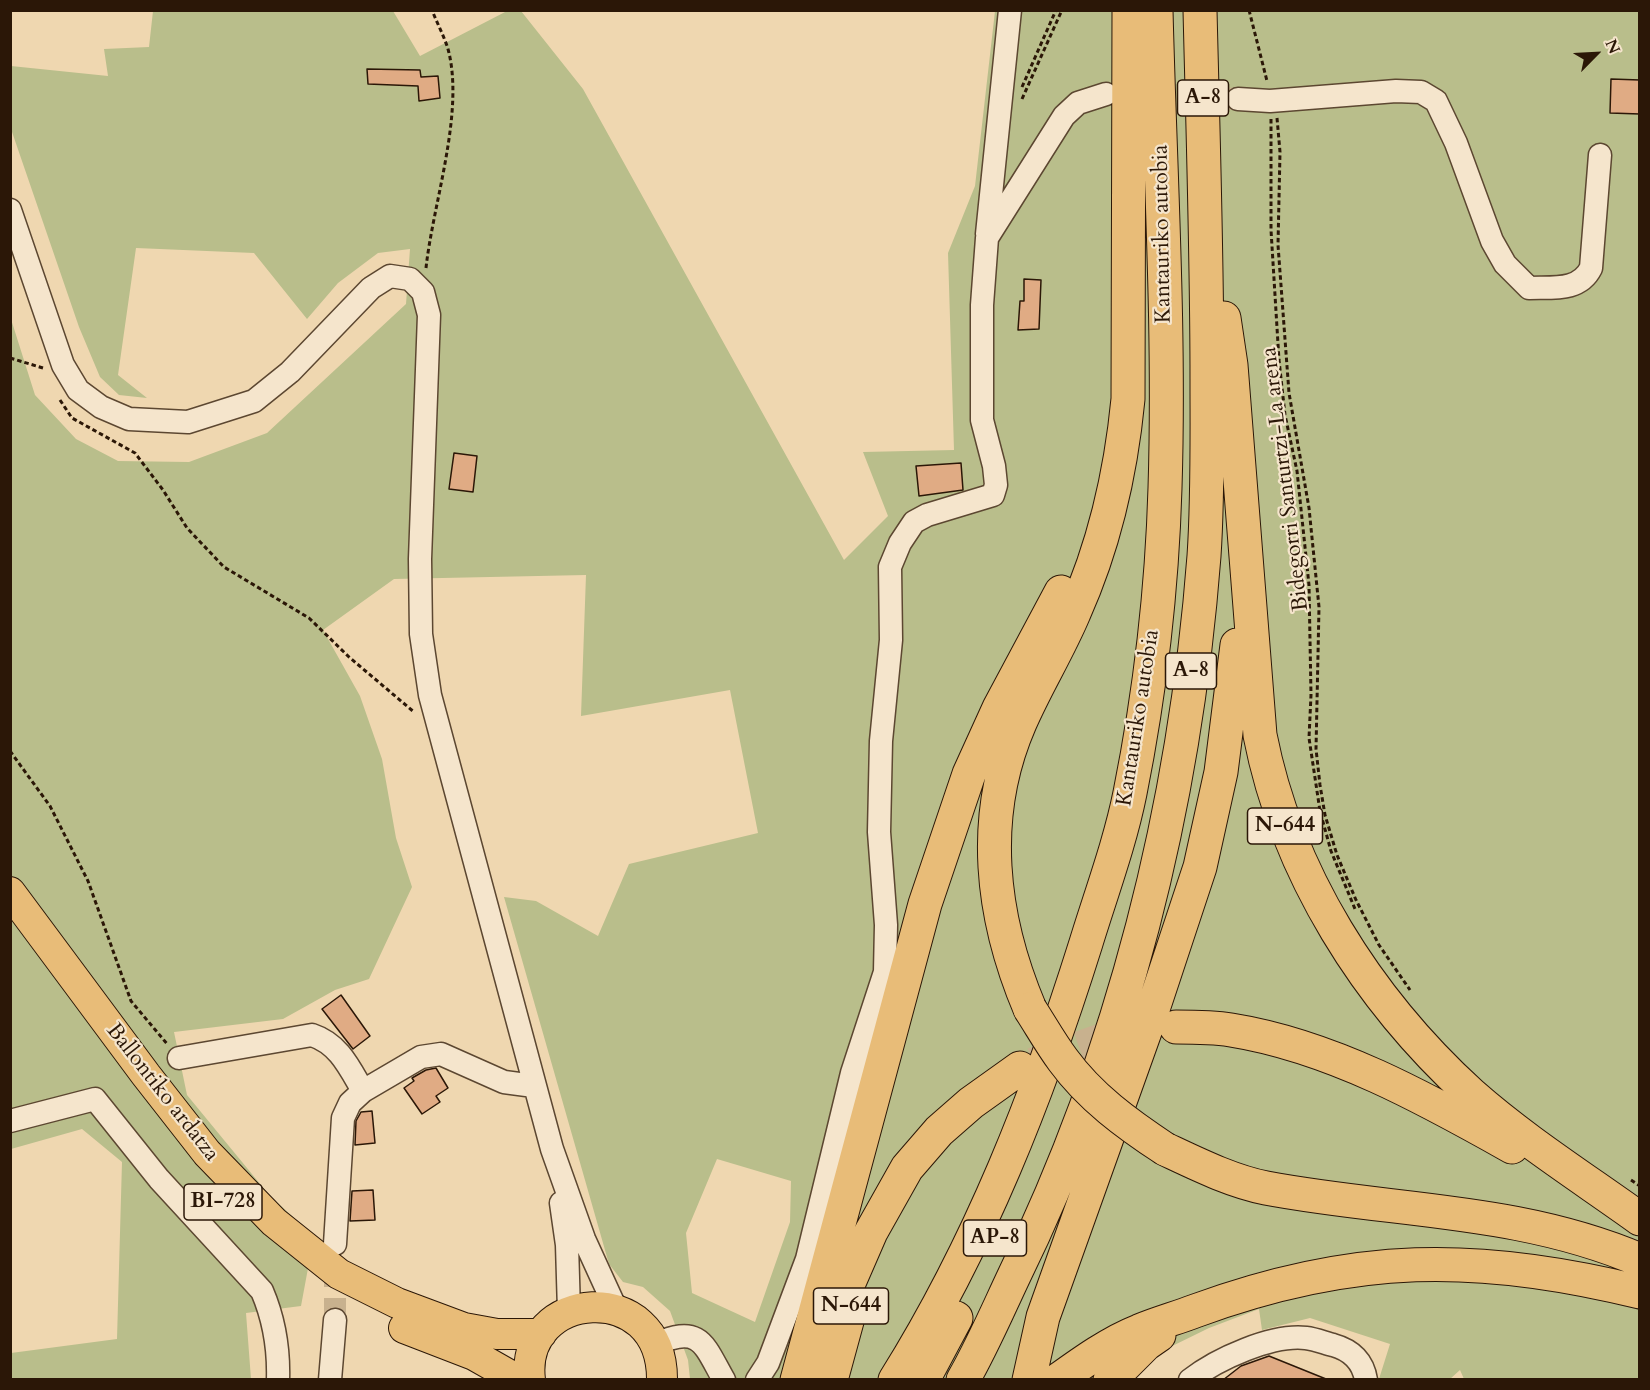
<!DOCTYPE html>
<html>
<head>
<meta charset="utf-8">
<style>
	body { margin:0 }
	#map { position:relative; width:1650px; height:1390px; overflow:hidden; background:#efd7b0; font-family:Cardo,serif }
	canvas { display:block }
	.frame { position:absolute; inset:0; border:12px solid #2b1707; pointer-events:none }
	.north { position:absolute; left:1566px; top:24px; width:60px; height:60px; -webkit-text-stroke:4px #f5e5cc; paint-order:stroke; rotate:66deg; font-size:16px; font-weight:700; line-height:24px; text-align:center; color:#2b1707 }
	.north::after { content:''; display:block; margin:auto; width:21px; height:27px; background:#2b1707; clip-path:polygon(50% 0,100% 100%,50% 72%,0 100%) }
</style>
</head>
<body>
<div id="map">
<canvas width="1650" height="1390"></canvas>
<div class="frame"></div>
<div class="north">N</div>
</div>
<script>
const ctx = document.querySelector('canvas').getContext('2d');
ctx.lineJoin = 'round';
function fillPath(path, color) {
  ctx.fillStyle = color;
  ctx.fill(path, 'evenodd');
}
function trace(path, color, width, dash) {
  ctx.strokeStyle = color;
  ctx.lineWidth = width;
  ctx.lineCap = dash ? 'butt' : 'round';
  ctx.setLineDash(dash || []);
  ctx.stroke(path);
}
function drawText(font, color, halo, rows, align = 'center') {
  ctx.font = font + ' Cardo,serif';
  ctx.lineWidth = 4.5;
  ctx.setLineDash([]);
  ctx.textBaseline = 'middle';
  ctx.strokeStyle = halo;
  ctx.fillStyle = color;
  for (const [text, x, y, turn = 0] of rows) {
    ctx.save();
    ctx.translate(x, y);
    ctx.rotate((+turn || 0) * Math.PI / 180);
    ctx.textAlign = isNaN(turn) ? turn : align;
    if (halo) ctx.strokeText(text, 0, 0);
    ctx.fillText(text, 0, 0);
    ctx.restore();
  }
}
fillPath(new Path2D(`
	M153 11H393L420 56 507 11H521L583 89 844 560 888 516 863 452 954 450 948 253 975 186 995 11H1639V1379H1464L1460 1370 1450 1379H1379L1390 1344 1310 1318 1262 1330 1259 1309 1209 1328 1162 1351 1131 1379H690L688 1360 670 1311 643 1287 623 1282 609 1264 504 897 536 901 598 936 629 864 758 833 730 690 581 716 586 575 394 579 323 630 360 696 382 759 396 838 412 887 369 979 335 990 283 1019 174 1032 187 1095 270 1196 314 1236 301 1306 246 1313 251 1379H11V1353L117 1339 122 1162 82 1129 11 1149 10 316 35 395 76 439 118 461 189 462 267 433 406 304 410 249 378 253 338 283 307 319 254 253 136 248 118 375 147 398 119 395 100 377 79 327 11 129V66L108 76 104 49 149 47ZM717 1159 791 1181 790 1222 755 1322 692 1293 686 1233Z`), '#b9be8b');
const building = new Path2D(`
	M367 69 420 70 421 77 438 76 440 98 419 101 418 86 368 84Z
	M1611 79 1640 80V114L1610 113Z
	M1024 279 1041 280 1039 329 1018 330 1020 301H1024Z
	M454 453 477 456 473 492 449 489Z
	M961 463 963 490 919 496 916 466Z
	M341 995 370 1036 353 1049 322 1009Z
	M436 1068 448 1088 436 1096 440 1102 422 1114 404 1088 414 1081 412 1078 426 1070Z
	M372 1111 375 1143 355 1145 356 1121 361 1112Z
	M373 1190 375 1220 350 1221 352 1191Z
	M1269 1356 1326 1379V1380H1223L1241 1366Z`);
fillPath(building, '#e0ab84');
trace(building, '#2b1707', 1.5);
trace(new Path2D(`
	M1146 96 1238 99
	M335 1320V1259`), '#c8b18e', 22, [22, 11]);
trace(new Path2D(`
	M1033 1064 1101 1040 1133 1034`), '#c8b18e', 33, [33, 16]);
const minor = new Path2D(`
	M1238 99 1270 101 1396 91 1421 92 1436 101 1456 143 1492 241 1505 264 1529 288C1552 287 1579 292 1591 268L1600 155
	M10 210 63 365 78 390 101 407 129 419 188 422 254 401 290 372 371 288 390 276 410 279 423 292 429 315 420 559 421 634 430 695 552 1149 584 1239 616 1309
	M987 234 1010 10
	M179 1058 312 1035C339 1044 349 1067 363 1091
	M10 1121 95 1099 159 1179 262 1291C274 1319 279 1348 278 1380
	M561 1203 567 1245 569 1311
	M335 1244 343 1118 350 1103 363 1091 421 1057 441 1054 504 1082 534 1086
	M656 1344C701 1324 704 1345 724 1380
	M330 1380 335 1320
	M757 1380 768 1363 807 1259 852 1073 885 972 886 925 879 832 881 741 891 640 890 567 900 543 914 522 927 515 993 495 996 485 994 466 982 420V305L987 238 1064 116 1078 103 1106 94
	M1190 1380C1217 1359 1272 1334 1306 1338 1315 1339 1325 1343 1333 1345 1351 1350 1363 1361 1366 1380`);
const major = new Path2D(`
	M10 892 146 1075 207 1153 274 1222 339 1274 397 1303 464 1328 497 1334H541
	M404 1328 474 1355 518 1380
	M530 1380C519 1289 663 1277 662 1380`);
const highway = new Path2D(`
	M1224 318 1231 365 1260 735C1287 873 1367 999 1471 1094 1523 1140 1583 1178 1640 1219
	M1030 1009C991 917 979 817 1020 723 1036 686 1058 651 1074 613 1104 546 1121 472 1128 399L1129 10
	M1176 1027C1194 1027 1213 1027 1231 1030 1331 1046 1425 1098 1512 1147
	M1165 1149C1197 1164 1231 1181 1266 1188 1393 1212 1518 1208 1640 1260
	M831 1324 871 1232 907 1168 939 1131 971 1103 1020 1068
	M797 1380 925 904 969 774 999 708 1061 592
	M831 1380 852 1303
	M895 1380C980 1244 1038 1096 1086 943 1101 894 1120 843 1130 793 1150 693 1162 590 1165 488 1170 329 1160 170 1156 10
	M923 1380 956 1318
	M963 1380C982 1347 997 1312 1013 1278 1123 1053 1185 805 1204 556 1208 497 1207 438 1207 379 1207 256 1203 133 1200 10
	M1029 1380 1043 1317 1152 1012 1200 867 1221 772 1237 645
	M1058 1380C1083 1362 1111 1342 1139 1331 1158 1323 1177 1318 1195 1311 1353 1253 1477 1252 1640 1292
	M1110 1380 1146 1344 1159 1335`);
trace(minor, '#5c4731', 25);
trace(major, '#2b1707', 32);
trace(highway, '#2b1707', 35);
trace(new Path2D(`
	M1249 10 1267 81
	M1022 87 1056 10
	M1022 99 1062 10
	M1277 118 1280 152 1278 245 1289 393 1309 508 1319 607 1316 749 1320 785 1325 815 1337 855 1356 900 1379 945 1410 990
	M1271 119V230L1279 360 1285 415 1297 471 1309 585 1311 695 1309 738 1320 811 1331 851 1355 909
	M426 268C433 203 465 112 448 49 444 36 437 23 432 10
	M10 358 43 368
	M60 400 72 418 135 453 163 490 187 528 224 567 309 618 349 657 414 712
	M10 751 50 806 88 881 131 1001 168 1045
	M1631 1180 1640 1186`), '#2b1707', 3, [4.5, 3]);
trace(minor, '#f5e5cc', 22);
trace(major, '#e8bc78', 30);
trace(highway, '#e8bc78', 33);
const highwayBridge = new Path2D(`
	M1030 1009C1041 1026 1051 1044 1063 1060 1090 1097 1127 1124 1165 1149`);
trace(highwayBridge, '#2b1707', 35, []);
trace(highwayBridge, '#e8bc78', 33);
for (const [x, y, w] of [
	[1203,98,51],
	[1191,671,51],
	[1285,826,75],
	[223,1202,78],
	[995,1238,63],
	[851,1306,75]
]) {
  const box = new Path2D();
  box.roundRect(x - w / 2, y - 18, w, 36, 4.5);
  ctx.fillStyle = '#f5e5cc';
  ctx.fill(box);
  trace(box, '#2b1707', 1.5);
}
drawText('bold 21px', '#2b1707', null, [
	["A-8",1203,98],
	["A-8",1191,671],
	["N-644",1285,826],
	["BI-728",223,1202],
	["AP-8",995,1238],
	["N-644",851,1306]
]);
drawText('22px', '#2b1707', '#f5e5cc', [
	["Kantauriko autobia",1163,234,-91],
	["Bidegorri Santurtzi-La arena",1286,479,-97],
	["Kantauriko autobia",1139,718,-81],
	["Ballontiko ardatza",162,1093,52]
]);
</script>
</body>
</html>
